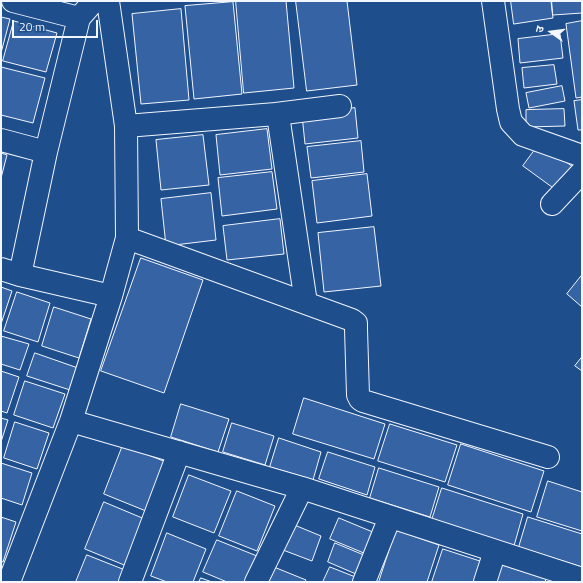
<!DOCTYPE html>
<html>
<head>
<meta charset="utf-8">
<style>
	body { margin:0 }
	#map { position:relative; width:583px; height:583px; overflow:hidden; background:#1f4e8c; font-family:"Titillium Web","Noto Sans Devanagari",sans-serif }
	canvas { display:block }
	.frame { position:absolute; inset:0; border:2px solid #f2f6ff; pointer-events:none }
	.north { position:absolute; left:531px; top:12px; width:40px; height:40px; -webkit-text-stroke:3px #1f4e8c; paint-order:stroke; rotate:284deg; font-size:11px; font-weight:700; line-height:16px; text-align:center; color:#f2f6ff }
	.north::after { content:''; display:block; margin:auto; width:14px; height:18px; background:#f2f6ff; clip-path:polygon(50% 0,100% 100%,50% 72%,0 100%) }
	.scale { position:absolute; left:12px; top:20px; width:86px; height:18px; box-sizing:border-box; border:2px solid #f2f6ff; border-top:0; padding-left:5px; font-size:12px; line-height:14px; white-space:nowrap; color:#f2f6ff; -webkit-text-stroke:3px #1f4e8c; paint-order:stroke }
</style>
</head>
<body>
<div id="map">
<canvas width="583" height="583"></canvas>
<div class="frame"></div>
<div class="north">उ</div>
<div class="scale">20 m</div>
</div>
<script>
const ctx = document.querySelector('canvas').getContext('2d');
ctx.lineJoin = 'round';
function fillPath(path, color) {
  ctx.fillStyle = color;
  ctx.fill(path, 'evenodd');
}
function trace(path, color, width, dash) {
  ctx.strokeStyle = color;
  ctx.lineWidth = width;
  ctx.lineCap = dash ? 'butt' : 'round';
  ctx.setLineDash(dash || []);
  ctx.stroke(path);
}
const building = new Path2D(`
	M236 1H286L294 88 244 93Z
	M296 1H347L357 85 307 91Z
	M511 1H551L553 18 514 24Z
	M552 1H582V13L553 15Z
	M233 2 242 94 194 99 185 6Z
	M181 9 189 100 141 104 132 14Z
	M1 17 10 19 1 53Z
	M14 21 57 33 46 72 3 61Z
	M582 21V97L576 98 566 24Z
	M560 34 563 58 520 63 518 39Z
	M554 65 557 84 524 88 522 68Z
	M1 67 45 78 33 123 1 115Z
	M562 86 565 101 529 108 526 93Z
	M582 100V130H578L574 101Z
	M355 108 358 138 305 144 302 115Z
	M564 109 565 126 526 127V110Z
	M267 129 272 169 220 175 216 135Z
	M203 135 209 185 161 190 156 140Z
	M361 141 364 172 311 178 307 147Z
	M540 143 573 167 556 190 523 166Z
	M1 153 7 155 1 178Z
	M272 172 277 209 222 216 218 178Z
	M367 174 372 216 317 223 312 181Z
	M211 193 216 240 166 246 161 199Z
	M280 219 284 254 227 260 223 226Z
	M374 227 381 286 324 292 318 233Z
	M141 258 203 280 164 393 101 371Z
	M582 275V307L567 294Z
	M1 287 12 291 1 324Z
	M17 292 50 303 38 342 4 331Z
	M54 307 91 319 79 358 42 346Z
	M1 336 29 344 20 370 1 364Z
	M35 353 78 368 70 390 27 376Z
	M582 357V371L575 366Z
	M1 371 19 377 7 413 1 411Z
	M25 381 65 394 53 428 14 415Z
	M304 398 385 424 374 459 293 434Z
	M181 404 229 419 218 452 171 437Z
	M1 418 8 420 1 442Z
	M15 422 49 433 37 469 4 458Z
	M232 423 274 436 265 465 223 452Z
	M390 424 457 445 445 482 378 461Z
	M279 438 321 452 313 480 270 467Z
	M461 444 544 471 531 512 448 485Z
	M123 445 166 462 146 511 104 494Z
	M328 452 375 467 367 495 319 479Z
	M1 463 32 473 22 505 1 498Z
	M379 468 439 487 430 517 370 498Z
	M189 475 231 491 214 533 173 517Z
	M548 481 582 492V531L537 517Z
	M442 488 523 514 514 546 432 520Z
	M237 491 275 506 257 551 219 536Z
	M104 502 147 520 129 567 85 549Z
	M1 517 16 522 3 562 1 561Z
	M528 517 582 534V567L519 547Z
	M339 518 380 535 371 556 330 539Z
	M292 524 321 536 312 561 283 550Z
	M396 530 439 545 427 582H379Z
	M167 533 206 549 193 582H167L151 576Z
	M217 540 257 556 246 582H227L203 572Z
	M335 543 371 558 363 577 328 562Z
	M443 549 486 563 479 582H432Z
	M87 555 125 570 120 582H76Z
	M496 563 546 579 545 582H490Z
	M269 565 306 580 305 582H262Z
	M330 567 363 580 362 582H323Z
	M201 578 212 582H199Z`);
fillPath(building, '#3563a3');
trace(building, '#f2f6ff', 1);
const minor = new Path2D(`
	M13 1 79 18
	M493 1 508 109 511 122 523 135 582 156
	M276 114 340 106
	M126 126 276 114 278 115 306 303
	M1 140 46 152
	M552 204 582 172
	M127 238 352 320 356 323V329L358 395 360 399 363 401 548 457
	M1 269 20 275 111 296
	M20 275 46 152 79 18 94 1
	M71 421 302 488 582 579
	M9 582 71 421 111 296 127 238 126 126 108 1
	M130 582 179 452
	M256 582 302 488
	M364 582 390 517
	M485 582 495 551`);
trace(minor, '#f2f6ff', 24);
trace(minor, '#1f4e8c', 22);
</script>
</body>
</html>
